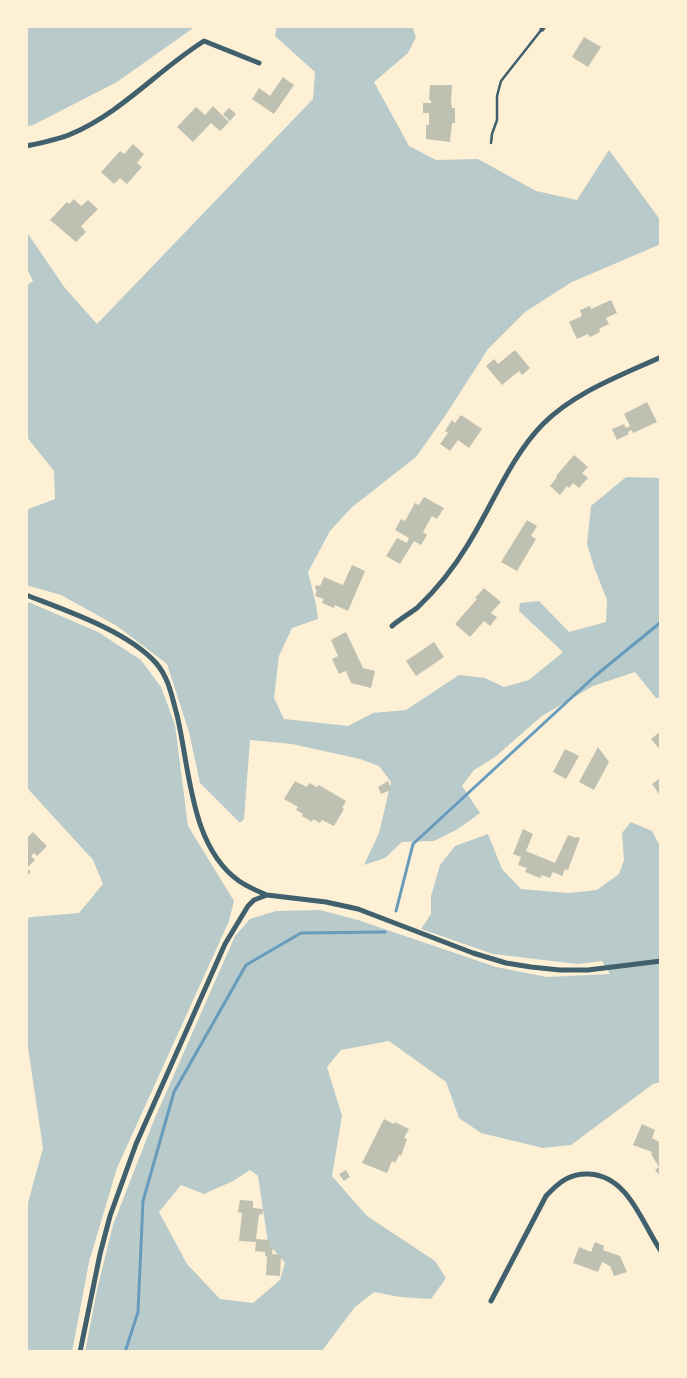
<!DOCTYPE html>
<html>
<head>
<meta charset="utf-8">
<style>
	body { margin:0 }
	#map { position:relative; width:687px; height:1378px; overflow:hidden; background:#fdf0d5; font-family:Barlow,sans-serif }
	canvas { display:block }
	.frame { position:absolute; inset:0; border:28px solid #fdf0d5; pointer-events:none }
</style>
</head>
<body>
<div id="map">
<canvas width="687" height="1378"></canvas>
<div class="frame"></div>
</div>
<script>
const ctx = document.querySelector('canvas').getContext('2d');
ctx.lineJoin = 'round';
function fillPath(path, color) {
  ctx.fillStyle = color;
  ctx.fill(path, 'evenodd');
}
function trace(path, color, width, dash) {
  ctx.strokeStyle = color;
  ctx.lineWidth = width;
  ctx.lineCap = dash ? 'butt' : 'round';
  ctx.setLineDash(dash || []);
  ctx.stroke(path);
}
fillPath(new Path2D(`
	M26 26H196L117 82 35 124 26 127Z
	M277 26H412L416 37 408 53 374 82 409 146 436 160 478 159 536 191 577 200 609 150 661 221V244L572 282 525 312 488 349 445 416 416 457 351 508 330 531 308 572 316 604 318 619 292 628 279 656 274 698 284 719 348 726 373 713 406 710 459 675 485 678 504 687 529 680 563 652 519 611 520 603 539 601 569 632 606 622 607 600 594 567 587 544 591 506 626 477 661 478V698H656L635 672 593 686 542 716 495 757 474 770 462 786 480 813 458 829 434 841 402 842 385 858 364 865 379 833 391 782 379 766 360 759 292 744 250 740 244 819 240 823 200 783 189 732 167 664 117 626 61 595 26 585V510L55 499 54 471 26 436V286L33 281 26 267V231L65 288 97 324 313 99 315 72 275 36Z
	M26 601 98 632 141 660 161 687 175 725 188 826 234 901 229 921 117 1168 89 1262 72 1352H26V1210L43 1148 26 1034V919L31 917 79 913 103 884 93 860 29 790 26 783Z
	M631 822 652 831 661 848V1082L653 1084 571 1145 543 1148 481 1133 459 1118 446 1082 389 1041 341 1050 327 1067 342 1116 332 1176 367 1216 435 1261 446 1278 431 1299 400 1297 374 1292 355 1307 321 1352H85L97 1290 113 1225 154 1120 235 936 250 919 276 911 320 910 358 920 496 967 547 977 610 974 602 961 577 964 493 954 421 929 431 914V896L440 865 455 846 488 834 502 869 521 889 568 893 597 890 619 874 624 860 622 833ZM250 1170 258 1176 268 1243 285 1263 280 1280 253 1303 220 1299 187 1264 159 1212 181 1185 204 1194 233 1181Z`), '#b9caca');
trace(new Path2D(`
	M396 911 413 844 595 676 661 622
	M125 1352 138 1312 143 1201 174 1092 246 965 301 933 385 932`), '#669bbc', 3);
fillPath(new Path2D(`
	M584 37 601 47 588 67 572 57Z
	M283 77 294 85 274 114 252 99 259 88 270 96Z
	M430 85H452L451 103 452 108H455V123H452L450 142 426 139V125H429V113H423V103H431V100H429Z
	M213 106 229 122 220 131 211 123 193 142 177 127 196 107 205 115Z
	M229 108 236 114 230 121 223 114Z
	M133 144 144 154 137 163 142 167 127 184 120 178 114 184 101 172 120 151 124 154Z
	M74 199 81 206 88 200 98 209 81 226 86 232 76 242 50 220 67 202 69 204Z
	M611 300 617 313 606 318 609 324 599 329 600 332 590 337 588 334 577 339 569 322 582 316 580 310 590 306 591 309Z
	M515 350 530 368 522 375 519 371 502 385 486 366 494 359 498 364Z
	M647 402 657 422 633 433 632 430 628 432 629 434 617 440 612 429 624 424 626 428 630 426 624 414Z
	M461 415 482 429 469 448 458 440 450 451 440 444 448 433 445 431 452 420 455 423Z
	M574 455 588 467 582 473 588 478 579 488 573 483 569 488 567 486 560 495 550 486 557 477 556 476Z
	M424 497 444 508 437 519 432 516 423 532 427 535 421 545 414 541 400 564 386 556 397 538 407 543 409 538 395 530 401 519 405 521 415 503 419 505Z
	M527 520 537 526 531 536 536 539 517 571 501 562Z
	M352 565 365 571 348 611 335 605 334 608 322 603 324 599 315 596 317 590 315 589 316 585 320 586 324 577 343 585Z
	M484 588 501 602 491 613 497 617 490 626 484 621 470 637 455 624 477 599 475 598Z
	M346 632 363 668 375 671 371 688 351 683 346 671 339 674 332 659 338 656 331 640Z
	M434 642 444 657 416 676 406 661Z
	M661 731V751L651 739Z
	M598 747 609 762 594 790 579 782Z
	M565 749 579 756 566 779 553 772Z
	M660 778 661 779V797L652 784Z
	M295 781 307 787 309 783 317 787 319 785 346 801 342 808 344 809 334 826 322 820 320 823 313 819 312 822 302 816 303 814 296 810 298 807 284 799Z
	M388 781 391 790 381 794 378 787Z
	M523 829 533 834 526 851 555 863 568 835 576 838 577 837 580 838 568 870 565 869 562 876 553 872 550 878 542 875 540 878 525 872 527 868 518 865 521 857 513 854Z
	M33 832 47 846 37 856 34 853 31 856 35 860 27 868 31 872 26 877V839Z
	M384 1119 394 1124 395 1122 409 1129 404 1138 407 1139 401 1156 399 1155 395 1163 392 1161 387 1173 362 1163Z
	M642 1124 655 1130 652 1138 661 1143V1177L655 1170 659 1167 651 1154 652 1152 633 1145Z
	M346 1170 350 1177 344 1181 339 1174Z
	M240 1200 253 1201V1208L263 1209 262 1215 259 1214 256 1239 270 1240V1247H273L272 1254 281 1255 280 1276 266 1275 267 1256H265V1252L255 1251 256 1242 239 1241 242 1213 238 1212Z
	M595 1242 604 1246 603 1250 620 1256 627 1272 614 1276 610 1266 602 1262 598 1272 573 1263 579 1247 591 1252Z`), '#bec0b2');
trace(new Path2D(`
	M491 143 492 134 497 120V96L501 81 542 29`), '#3f606c', 2.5);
trace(new Path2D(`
	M542 29 544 26
	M26 146C41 143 57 140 71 134 121 113 158 70 204 41L259 63
	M26 595C67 611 127 631 156 663 169 678 172 697 177 715 190 769 190 846 239 881 248 887 257 891 267 895
	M392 626C400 619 409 614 417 608 436 590 453 569 467 546 491 508 511 456 543 424 575 392 620 376 661 357
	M491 1301 546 1196C559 1182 570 1173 589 1174 629 1176 642 1224 661 1251
	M80 1352 100 1254 110 1216 136 1144 225 944 248 906 254 900 267 895 326 902 358 909 473 953 506 963 531 967 560 970H588L661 961`), '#3f606c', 5);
</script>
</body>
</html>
